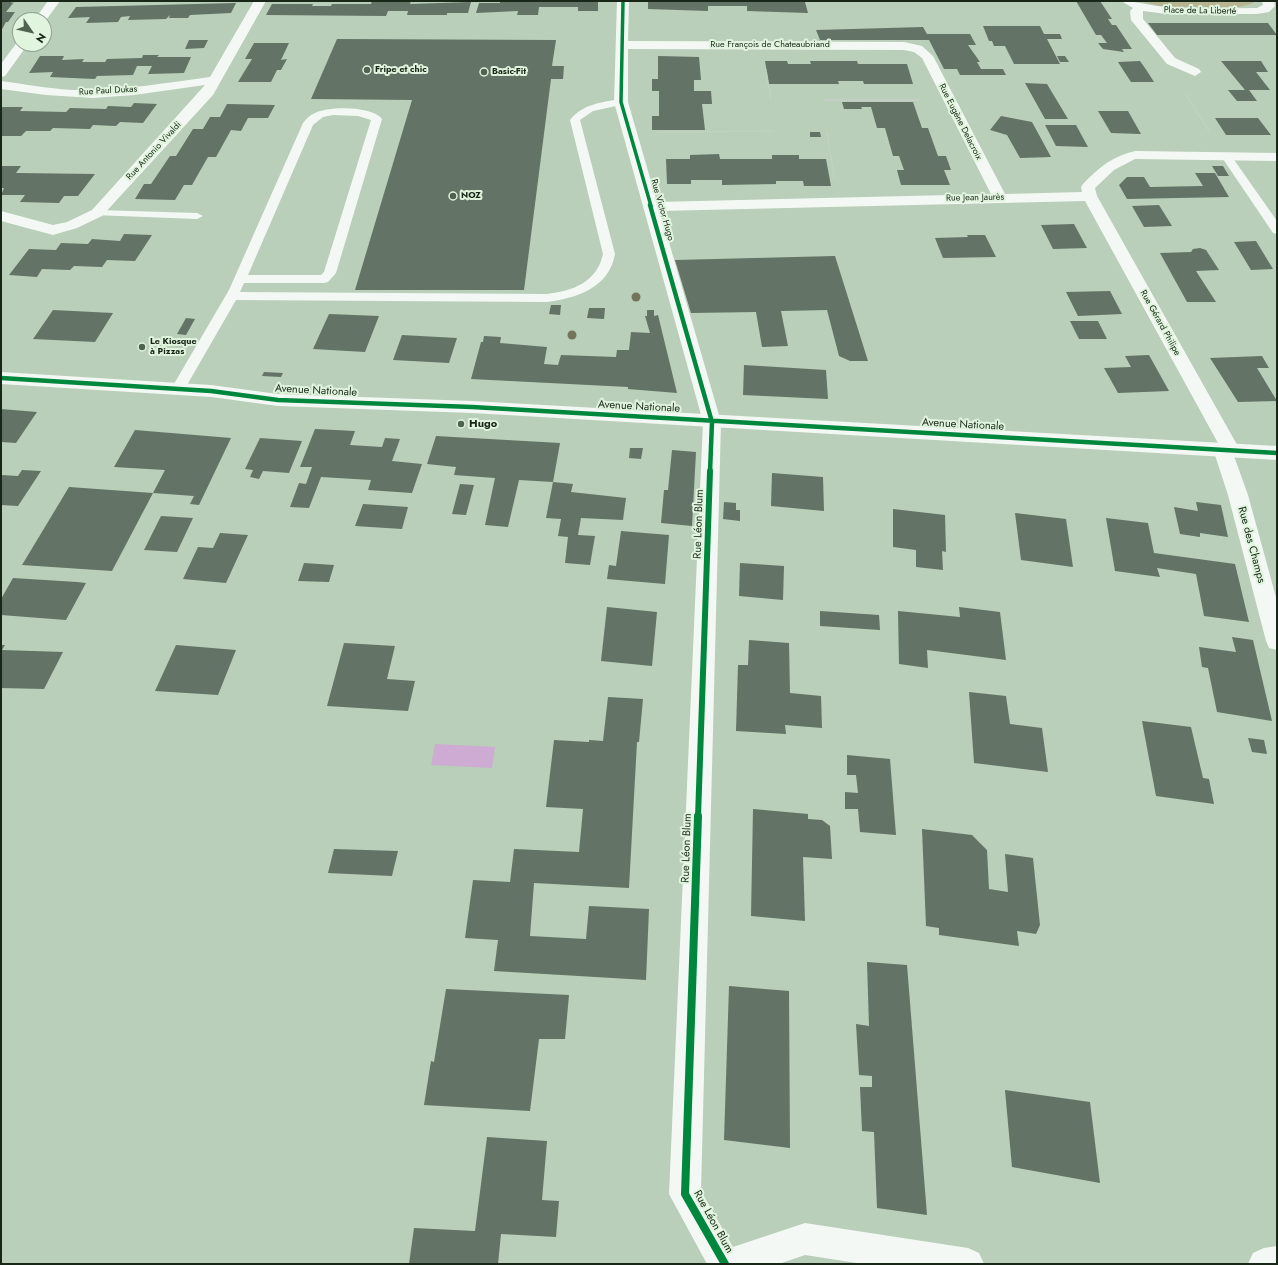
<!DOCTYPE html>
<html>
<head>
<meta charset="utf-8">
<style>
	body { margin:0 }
	#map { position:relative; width:1278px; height:1265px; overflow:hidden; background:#b9cfb9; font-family:Jost,sans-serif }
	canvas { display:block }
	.frame { position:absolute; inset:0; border:2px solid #182718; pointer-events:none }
	.north { position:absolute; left:12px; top:12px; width:40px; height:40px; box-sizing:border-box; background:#e0f4de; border:1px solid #90a28f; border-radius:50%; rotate:124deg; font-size:11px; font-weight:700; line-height:16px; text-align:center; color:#182718 }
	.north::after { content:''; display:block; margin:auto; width:14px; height:18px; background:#506250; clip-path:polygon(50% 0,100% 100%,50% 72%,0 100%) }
</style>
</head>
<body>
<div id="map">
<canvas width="1278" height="1265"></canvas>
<div class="frame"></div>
<div class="north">N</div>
</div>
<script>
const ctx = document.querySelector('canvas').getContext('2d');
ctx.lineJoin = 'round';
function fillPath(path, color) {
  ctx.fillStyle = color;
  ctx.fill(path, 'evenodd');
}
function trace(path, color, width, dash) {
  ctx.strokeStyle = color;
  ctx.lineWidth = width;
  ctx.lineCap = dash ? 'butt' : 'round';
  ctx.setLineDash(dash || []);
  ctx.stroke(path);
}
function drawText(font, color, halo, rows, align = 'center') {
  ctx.font = font + ' Jost,sans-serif';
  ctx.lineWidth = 4;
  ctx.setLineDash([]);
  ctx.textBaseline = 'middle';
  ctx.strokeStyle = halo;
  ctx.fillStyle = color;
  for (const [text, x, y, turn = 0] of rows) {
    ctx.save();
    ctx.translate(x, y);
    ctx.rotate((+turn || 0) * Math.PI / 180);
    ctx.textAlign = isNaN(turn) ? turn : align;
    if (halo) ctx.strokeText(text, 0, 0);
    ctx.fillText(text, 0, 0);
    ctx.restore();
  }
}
fillPath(new Path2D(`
	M1139 1H1256L1251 4 1239 7H1165Z`), '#b7b491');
fillPath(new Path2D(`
	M435 744 495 747 492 768 431 765Z`), '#cdabd2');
fillPath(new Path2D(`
	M1 1H12L11 3 14 2 6 12H15L8 22H6L1 31Z
	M372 1H411L410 4 471 2 468 13H447V15H407L408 11H388L386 16 266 15 272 4H313L312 6H331L332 4H371Z
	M500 1H598V11H578V7H539L538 15H517L518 11 476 13 479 3H500Z
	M648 1 805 2 808 13 747 11V6H708V11L648 9Z
	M1076 1H1100L1112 19H1108L1112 25H1116L1132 49H1122L1124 52 1103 49 1098 43H1107L1101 35H1096Z
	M236 3 231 13 190 15 188 18H169L170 15 166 19 128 20 130 16 121 17 118 22 86 23 90 17 68 18 76 7Z
	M1148 23H1268L1277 35H1157Z
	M983 26H1040L1044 34H1060L1062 39H1047L1060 64H1014L1005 46H994L992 41H989Z
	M923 27 927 34H970L976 45H968L980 62H977L981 69H1003L1006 75H960L957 69H944L929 40H820L816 30Z
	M337 39 556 40 552 66H564L563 79H551L524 290H355L412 100 311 99Z
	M189 40H208L204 48 185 49Z
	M254 43H289L281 60 287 59 281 70H277L271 82H238L252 59H245Z
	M143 55H159L157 57H191L184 73 148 74 152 66H137L133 75 97 76 95 79 50 77 53 72 29 73 40 56H64L62 60 84 59 82 62H105L107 59 142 58Z
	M658 56 699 57 701 80H694V91H711L712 104H702L705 130H652V116H659V91H652V79H658Z
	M1057 56H1065L1069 62H1060Z
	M765 61H787L788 64H811L810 61H857L858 64H907L913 84H864L863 81H838L839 84H769Z
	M1140 61 1147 71 1154 82H1131L1118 62Z
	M1221 61H1261L1268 72H1256L1270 90H1249L1257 101H1237L1228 90H1245Z
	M1025 83 1047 84 1068 119H1045Z
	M842 102H913L922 128H928L938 156H946L951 170H944L950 185H901L897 170H904L899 156H893L885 128H877L871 107H861L862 109H844Z
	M134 103 157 104 143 123 120 122 116 126 93 125 90 129 53 128 50 131H26L21 136H1V107H23L20 111 66 112 70 108 106 109 108 106 131 107Z
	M227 104 275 105 268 118H248L241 131 231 130 216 157H208L192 185H184L175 200 135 199 144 184H151L170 156H176L193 129H203L210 117H220Z
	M1098 111H1128L1141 134 1111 133Z
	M1001 116 1032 122 1051 157 1020 158 1007 135 990 130Z
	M1215 118H1258L1271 135H1226Z
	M1045 125H1076L1088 147 1056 146Z
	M810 132H820L821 137H810Z
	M719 154 720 159H772V155H799V159H826L831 186H804L803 181H776V184L722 185V180H691V184H667L666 159H690V155Z
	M1 166H21L16 173 95 174 78 196H64L59 203 20 202 25 195H1L4 188H1Z
	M1212 166H1223L1229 176H1218Z
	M1195 173H1215L1229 197 1127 199 1119 185 1127 177H1144L1150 187 1203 186Z
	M1159 205 1172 226 1144 227 1132 206Z
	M1074 224 1087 248 1053 249 1041 225Z
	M124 234 152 235 135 261 107 260 102 267 74 266 70 270 42 269 37 277 9 275 29 249 56 250 61 243 88 244 92 239 120 241Z
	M967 235H985L996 257 943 258 935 238 968 237Z
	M1256 241 1273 269 1251 270 1234 242Z
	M1200 248 1206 250 1219 270 1196 271 1216 302H1187L1160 253 1191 252 1193 249Z
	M835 256 868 361H850L839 356 827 310 781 311 788 346 762 347 756 312 691 313 675 260Z
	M1110 291 1122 314 1078 316 1066 292Z
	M551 305H561L560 315 549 314Z
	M589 308H605L604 319 587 318Z
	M53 310 113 313 95 342 33 339Z
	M647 310H654V316L658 315 677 393 628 389V387L471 379 481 342H483L484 336 501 337 500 343 547 347 544 364 558 365 561 355 616 357 617 350H629L631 332 650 333 645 316H647Z
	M329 314 379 316 365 352 313 349Z
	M186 318 195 319 186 335 177 334Z
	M1070 321H1098L1107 339H1079Z
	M402 335 457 338 449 363 393 360Z
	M1149 355 1169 391 1118 393 1104 368 1131 367 1125 356Z
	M1262 356 1269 368H1257L1277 401 1238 402 1210 358Z
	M744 365 826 370 828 399 743 395Z
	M264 372 283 373 281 377 262 376Z
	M1 409 37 412 16 443 1 442Z
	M315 429 355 431 350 445 382 447 385 438 400 439 392 461 422 464 412 493 368 490 371 480 321 477 309 508 290 507 299 483 306 484 312 467H300Z
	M135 430 231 438 199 505 190 504 194 496 153 493 165 470 114 467Z
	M436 436 560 443 553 482 519 480 508 527 485 525 495 478 454 475 456 467 427 464Z
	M260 438 302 441 289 473 263 471 259 479 250 477 253 470 245 469Z
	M630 448H643L641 459 629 458Z
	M672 450 696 452 692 526 661 523 664 490H668Z
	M22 470 41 471 18 506 1 505V475L18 476Z
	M772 473 823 477 824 511 771 506Z
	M553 482 573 484 571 492 626 498 623 520 581 518 578 535 595 536 590 565 565 563 568 537 558 536 561 519 546 518Z
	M460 484 474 485 466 515 452 514Z
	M69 487 153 493 112 571 22 565Z
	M724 502 736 503V510H740V521L723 519Z
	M1196 502 1221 505 1228 537 1200 533V537L1180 534 1174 507 1198 511Z
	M363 504 408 507 402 529 355 526Z
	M893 509 945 515 946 552 942 551 943 570 916 567V550L893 547Z
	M1015 513 1066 519 1073 567 1021 560Z
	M161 516 193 518 177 552 144 550Z
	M1106 518 1148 523 1154 553 1235 564 1249 622 1204 616 1196 574 1157 568 1160 577 1115 571Z
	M621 531 669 535 665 584 607 579 609 565 616 566Z
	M220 533 248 535 226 583 183 579 198 547 213 548Z
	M304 563 334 565 329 582 298 581Z
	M740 563 784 566 783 600 739 596Z
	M13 578 77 582 86 583 66 620 1 615V599Z
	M607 607 657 612 652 666 601 661Z
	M959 607 1000 612 1006 660 927 650 928 668 899 664 898 611 960 617Z
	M820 611 879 615 880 630 820 626Z
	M1232 637 1253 640 1272 721 1217 712 1208 668 1202 667 1199 647 1236 652Z
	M749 640 789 643 790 693 821 696 822 728 785 725 786 734 736 731 738 665H748Z
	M344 643 395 646 387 679 415 681 408 711 327 706Z
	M1 645H5L2 650 63 652 44 689 1 688Z
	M176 645 236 650 218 695 155 691Z
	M969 692 1006 696 1010 724 1042 728 1048 772 974 763Z
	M608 697 643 699 639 742H637L629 888 534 883 530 936 586 939 589 906 649 909 646 980 494 971 498 940 465 938 473 880 510 882 514 849 579 852 583 809 546 807 554 740 589 742V740L603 741Z
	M1142 721 1191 727 1203 778 1209 779 1214 804 1156 796Z
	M1248 738 1264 740 1267 754 1252 752Z
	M847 755 890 759 896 835 860 832 858 809H845V792L858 793 856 775H847Z
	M753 809 808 814V819L822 820 830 826 832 859 803 857 805 921 751 916Z
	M922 829 972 835 987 850 989 889 1008 892 1005 854 1033 858 1040 925 1036 934 1017 931 1019 946 939 935V928L926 926Z
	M334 849 398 851 392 876 328 873Z
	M867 962 907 965 927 1215 877 1208 874 1132 862 1131 860 1087H872V1076L859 1075 856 1024 869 1026Z
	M729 986 789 991 790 1148 724 1140Z
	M446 989 569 995 565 1039H539L530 1111 424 1105 431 1061 434 1062Z
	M1005 1090 1090 1102 1100 1183 1012 1167Z
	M487 1137 547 1141 542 1200 559 1201 556 1237 501 1234 498 1264H409L414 1228 475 1231Z`), '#637366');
trace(new Path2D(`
	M766 70 771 99
	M1186 95 1209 131
	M824 100H920
	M827 131 834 178
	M657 132 773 131`), '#cbd2cb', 1.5, [1, 1]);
fillPath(new Path2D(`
	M621 99 626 102 625 104 593 111 580 120 615 254C609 288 577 298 547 302L236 300 183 392 178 394 173 392 171 389 229 290 303 123C306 119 310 115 315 113 329 106 372 106 382 119L336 273 328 282 324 283H244L240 292 547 294C573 291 597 282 603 254L570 120C582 104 603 102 621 99ZM333 115 358 116 371 120 324 272 321 275H248L313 125 323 117Z
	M1226 153 1230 154 1277 221V234L1273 233 1221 156Z
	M97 210 197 213 203 216 197 219 93 215 91 213 93 211Z`), '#f4f8f4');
fillPath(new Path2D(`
	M48 1H60L44 23V20H34Z
	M254 1H266L213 95 102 216 77 228 53 235 1 221V211L53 225 67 222 92 210 205 85 134 95 93 98 46 95 1 89V81C25 84 49 89 74 90 120 91 165 83 210 77Z
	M617 1H629L628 41 904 42 922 46 933 56 1005 194 1082 192 1081 187 1083 184C1099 167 1113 156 1135 151L1277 153V161L1135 159 1114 170 1095 188 1097 196 1240 450 1238 455 1234 456 1248 495 1277 601V650L1269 648 1266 641 1228 495 1213 449 1218 443 1085 201 660 211 721 422 701 1191 733 1247 805 1223 968 1248 979 1253 984 1264H863L805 1255 779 1264H707L669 1194 703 422 614 102ZM628 49 904 50 914 52 922 58 991 194 657 202 628 102Z
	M1121 1C1137 1 1151 6 1167 7 1197 10 1227 8 1257 8L1263 5 1262 1H1274L1275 6 1269 12 1257 14H1167L1143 11V19L1175 58 1199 69 1201 72 1195 76 1167 64 1131 20 1130 11 1133 8Z
	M18 41H20V44H28L5 76 1 77V64Z
	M1277 1246V1264H1248L1253 1253 1264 1248Z`), '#f4f8f4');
fillPath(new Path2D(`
	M1 372 211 385 278 394 472 401 1277 446V460L472 413 278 406 211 397 1 384Z`), '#f4f8f4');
trace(new Path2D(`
	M623 1 621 102 651 206`), '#00873e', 3.5);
trace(new Path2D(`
	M650 205 712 422 710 472
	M1 378 211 391 278 400 472 407 1277 453`), '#00873e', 4.5);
trace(new Path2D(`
	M698 817 710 471`), '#00873e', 6);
trace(new Path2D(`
	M698 816 685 1194 725 1264`), '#00873e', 8);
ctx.fillStyle = '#747558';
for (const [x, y] of [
	[636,297],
	[572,335]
]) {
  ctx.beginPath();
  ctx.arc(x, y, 4.5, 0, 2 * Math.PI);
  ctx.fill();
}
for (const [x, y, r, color] of [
	[367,70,4,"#506250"],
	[484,72,4,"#506250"],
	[453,196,4,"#506250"],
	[142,347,4,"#506250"],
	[461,424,4,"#506250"]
]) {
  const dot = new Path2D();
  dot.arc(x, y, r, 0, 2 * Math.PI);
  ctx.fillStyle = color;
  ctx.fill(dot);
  trace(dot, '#e0f4de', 1.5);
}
drawText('9px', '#182718', '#e0f4de', [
	["Place de La Liberté",1200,11,1],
	["Rue François de Chateaubriand",770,45],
	["Rue Paul Dukas",108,91,-3],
	["Rue Eugène Delacroix",960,122,63],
	["Rue Antonio Vivaldi",154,151,-47],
	["Rue Jean Jaurès",975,198,-1],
	["Rue Victor Hugo",662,210,74],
	["Rue Gérard Philipe",1160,323,61]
]);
drawText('bold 9px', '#182718', '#e0f4de', [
	["Fripe et chic",375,70],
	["Basic-Fit",492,72],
	["NOZ",461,196],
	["Le Kiosque",150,342],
	["à Pizzas",150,352]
], 'left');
drawText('11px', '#182718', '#e0f4de', [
	["Avenue Nationale",316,391,3],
	["Avenue Nationale",639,407,3],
	["Avenue Nationale",963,425,3],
	["Rue Léon Blum",699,524,-88],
	["Rue des Champs",1251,545,75],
	["Rue Léon Blum",687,848,-88],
	["Rue Léon Blum",713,1222,61]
]);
drawText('bold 11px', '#182718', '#e0f4de', [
	["Hugo",469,424]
], 'left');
</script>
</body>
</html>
